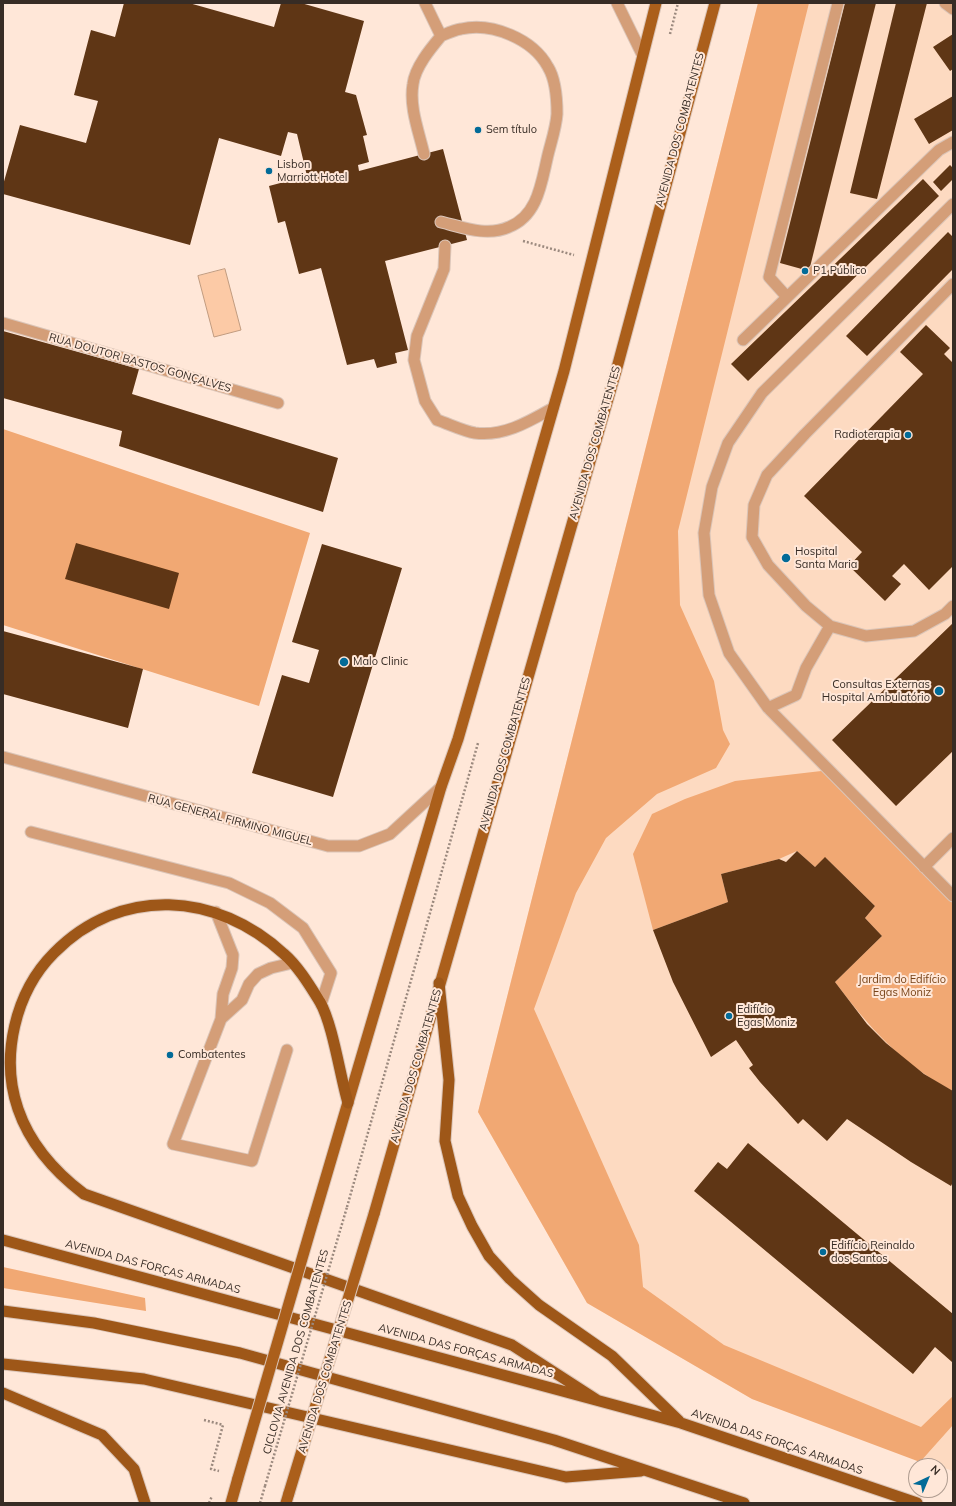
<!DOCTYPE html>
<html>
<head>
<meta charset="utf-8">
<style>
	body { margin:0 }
	#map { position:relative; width:956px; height:1506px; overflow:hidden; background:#ffe7d8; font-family:Mulish,sans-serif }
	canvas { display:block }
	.frame { position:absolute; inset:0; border:4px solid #372c25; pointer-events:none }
	.north { position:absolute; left:908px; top:1458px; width:40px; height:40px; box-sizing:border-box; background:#ffe7d8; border:1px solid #af9c90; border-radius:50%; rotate:44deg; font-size:11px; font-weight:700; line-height:16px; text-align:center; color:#372c25 }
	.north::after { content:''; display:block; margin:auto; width:14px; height:18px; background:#026b98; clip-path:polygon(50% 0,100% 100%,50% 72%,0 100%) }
</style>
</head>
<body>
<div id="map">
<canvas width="956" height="1506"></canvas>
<div class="frame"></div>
<div class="north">N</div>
</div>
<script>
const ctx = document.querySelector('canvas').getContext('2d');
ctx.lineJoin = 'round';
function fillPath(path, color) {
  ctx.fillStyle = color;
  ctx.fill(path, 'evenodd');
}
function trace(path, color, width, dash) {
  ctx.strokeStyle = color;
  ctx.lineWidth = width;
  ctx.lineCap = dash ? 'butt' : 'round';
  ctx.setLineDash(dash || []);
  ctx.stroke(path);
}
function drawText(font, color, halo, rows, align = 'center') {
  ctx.font = font + ' Mulish,sans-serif';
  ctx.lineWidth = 4;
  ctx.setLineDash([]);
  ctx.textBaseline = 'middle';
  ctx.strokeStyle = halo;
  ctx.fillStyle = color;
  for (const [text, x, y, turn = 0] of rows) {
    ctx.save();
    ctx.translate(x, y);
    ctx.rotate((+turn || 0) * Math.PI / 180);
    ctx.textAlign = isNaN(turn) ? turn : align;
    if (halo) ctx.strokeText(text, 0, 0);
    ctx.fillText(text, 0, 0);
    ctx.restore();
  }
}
fillPath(new Path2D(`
	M758 3H953V1471L752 1399 587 1303 478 1112Z`), '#fddac1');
fillPath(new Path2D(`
	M758 3H809L678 531 680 605 714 681 723 730 730 744 716 768 657 794 606 838 576 893 534 1009 639 1245 643 1287 724 1345 921 1427 953 1396V1425L920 1462 752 1399 587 1303 478 1112Z
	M3 429 310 533 259 706 3 625Z
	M830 770 953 902V1091C901 1064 869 1027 835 982L882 936 865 918 875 906 826 858 815 867 797 851 779 859 721 874 728 902 653 930 633 854 652 814 685 799 735 781Z
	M3 1267 145 1298 146 1311 3 1288Z`), '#f1a873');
const water = new Path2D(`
	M225 269 241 330 214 337 198 276Z`);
fillPath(water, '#fccaa6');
trace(water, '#c19b7f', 1);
fillPath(new Path2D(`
	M124 3H189L274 27 281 3H301L364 21 345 92 356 95 367 135 363 136 369 162 358 165 359 171 443 149 467 240 385 261 408 350 395 353 397 363 377 368 374 359 347 365 321 268 299 274 285 221 278 223 269 186 307 176 297 134 288 132 281 156 219 138 190 245 3 194V185L20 125 86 143 98 101 74 95 91 30 115 37Z
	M845 3H876L809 271 780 263Z
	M896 3H927L877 199 850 193Z
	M953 34V69L950 71 933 47Z
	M953 96V130L929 144 914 119Z
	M950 165 953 168V179L941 191 933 182Z
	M923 179 939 196 748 381 731 364Z
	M948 232 953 237V269L867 356 846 336Z
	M926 325 950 348 944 354 953 363V566L929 590 904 564 892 576 901 584 885 601 849 566 862 552 804 496 923 374 900 352Z
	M3 331 139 369 132 394 338 458 323 512 119 446 122 431 3 398Z
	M76 543 179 573 169 609 65 579Z
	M322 544 402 568 333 797 252 773 282 675 309 683 319 650 292 642Z
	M953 623V751L896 806 832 740Z
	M3 631 143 669 128 728 3 694Z
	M797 851 815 867 825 857 875 906 865 918 882 936 835 982 867 1024 886 1043 924 1074 953 1091V1182L951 1186 911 1162 847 1119 827 1141 803 1119 798 1124 760 1082 749 1068 753 1065 736 1040 711 1057 673 982 653 930 728 902 721 874 779 859 786 862Z
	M748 1143 953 1314 952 1362 935 1347 913 1374 694 1191 718 1162 727 1169Z`), '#5f3615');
const service = new Path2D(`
	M617 3 642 54
	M945 3 953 9
	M424 154C419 132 409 107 413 84 415 67 431 48 441 36L425 3
	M953 204 762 393 728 443 712 487 704 533 709 595 729 653 768 708 953 896
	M441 222C462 227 487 237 509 227 537 216 541 185 547 159 550 145 556 129 557 114 557 100 556 80 548 67 533 39 492 22 461 29 454 30 448 33 441 36
	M445 246 444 269 417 336 414 360 425 401 437 420C449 424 463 431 475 433 504 437 530 421 553 408
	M953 284 805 434 767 475 754 505 752 537 768 565 806 606 830 626 866 636 914 631 945 614 953 606
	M787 297 769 277 838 3
	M3 323 278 403
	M743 340 939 150 953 142
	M768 708 796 695 806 668 830 626
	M924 867 953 838
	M216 912 233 955 232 968 223 994 221 1019 173 1144 252 1161 287 1050
	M221 1019 242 1000 249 984 258 974 271 968 292 963`);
const minor = new Path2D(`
	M3 757 328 846H359L390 834 441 787
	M31 832 229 883 270 903 303 928 331 973 321 1004`);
const primary = new Path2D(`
	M374 1214 618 364 715 3
	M313 1221 441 787 458 739 564 371 656 3
	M231 1503 238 1478
	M286 1503 289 1493`);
const trunk = new Path2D(`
	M439 983 449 1080 445 1141 458 1196 472 1226 489 1256 510 1279 539 1305 612 1356 679 1421
	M348 1103C340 1076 333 1025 320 1002 310 986 298 966 284 954 217 892 121 885 54 953 15 992 0 1057 18 1109 30 1144 55 1172 84 1194L512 1345 597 1400
	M3 1240 681 1423 917 1503
	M3 1311 94 1323 240 1353 554 1440 744 1503
	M3 1364 144 1379 566 1477 641 1471
	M3 1393 102 1435 134 1469 145 1503`);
trace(service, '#dbc5b8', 13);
trace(minor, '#dbc5b8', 13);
trace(primary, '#dbc5b8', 13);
trace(trunk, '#dbc5b8', 13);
trace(new Path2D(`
	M670 34 678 3
	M523 241 574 255
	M347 1207 478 743
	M204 1420 223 1425 211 1469 219 1471
	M209 1503 212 1496
	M260 1503 265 1486`), '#9b897e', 2.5, [2, 2]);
trace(service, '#d49e78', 11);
trace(minor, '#d49e78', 11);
trace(primary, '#ab5f1b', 11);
trace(trunk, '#9e5718', 11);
const primaryBridge = new Path2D(`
	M238 1478 313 1221
	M289 1493 374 1214`);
trace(primaryBridge, '#dbc5b8', 13, []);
trace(new Path2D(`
	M265 1486 347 1207`), '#9b897e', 2.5, [2, 2]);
trace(primaryBridge, '#ab5f1b', 11);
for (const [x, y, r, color] of [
	[478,130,4,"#026b98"],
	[269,171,4,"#026b98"],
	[805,271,4,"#026b98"],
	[908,435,4,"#026b98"],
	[786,558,5,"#026b98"],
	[344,662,5,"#026b98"],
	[939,691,5,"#026b98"],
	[729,1016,4,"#026b98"],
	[170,1055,4,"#026b98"],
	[823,1252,4,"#026b98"]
]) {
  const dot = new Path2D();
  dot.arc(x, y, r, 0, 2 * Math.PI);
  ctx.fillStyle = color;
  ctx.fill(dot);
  trace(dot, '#ffe7d8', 1.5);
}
drawText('11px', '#372c25', '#ffe7d8', [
	["Sem título",486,130],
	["Lisbon",277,165],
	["Marriott Hotel",277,178],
	["P1 Público",813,271],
	["Radioterapia",900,435,"right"],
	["Hospital",795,552],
	["Santa Maria",795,565],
	["Malo Clinic",353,662],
	["Consultas Externas",930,685,"right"],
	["Hospital Ambulatório",930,698,"right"],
	["Edifício",737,1010],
	["Egas Moniz",737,1023],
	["Combatentes",178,1055],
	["Edifício Reinaldo",831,1246],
	["dos Santos",831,1259]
], 'left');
drawText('11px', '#372c25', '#ffe7d8', [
	["AVENIDA DOS COMBATENTES",680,130,-75],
	["RUA DOUTOR BASTOS GONÇALVES",140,363,16],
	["AVENIDA DOS COMBATENTES",595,443,-74],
	["AVENIDA DOS COMBATENTES",505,754,-74],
	["RUA GENERAL FIRMINO MIGUEL",230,820,15],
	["AVENIDA DOS COMBATENTES",416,1066,-74],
	["AVENIDA DAS FORÇAS ARMADAS",153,1267,15],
	["AVENIDA DAS FORÇAS ARMADAS",466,1351,15],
	["CICLOVIA AVENIDA DOS COMBATENTES",296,1352,-74],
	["AVENIDA DOS COMBATENTES",325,1377,-73],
	["AVENIDA DAS FORÇAS ARMADAS",777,1442,19]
]);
drawText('11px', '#784317', '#ffe7d8', [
	["Jardim do Edifício",902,980],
	["Egas Moniz",902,993]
]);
</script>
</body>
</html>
